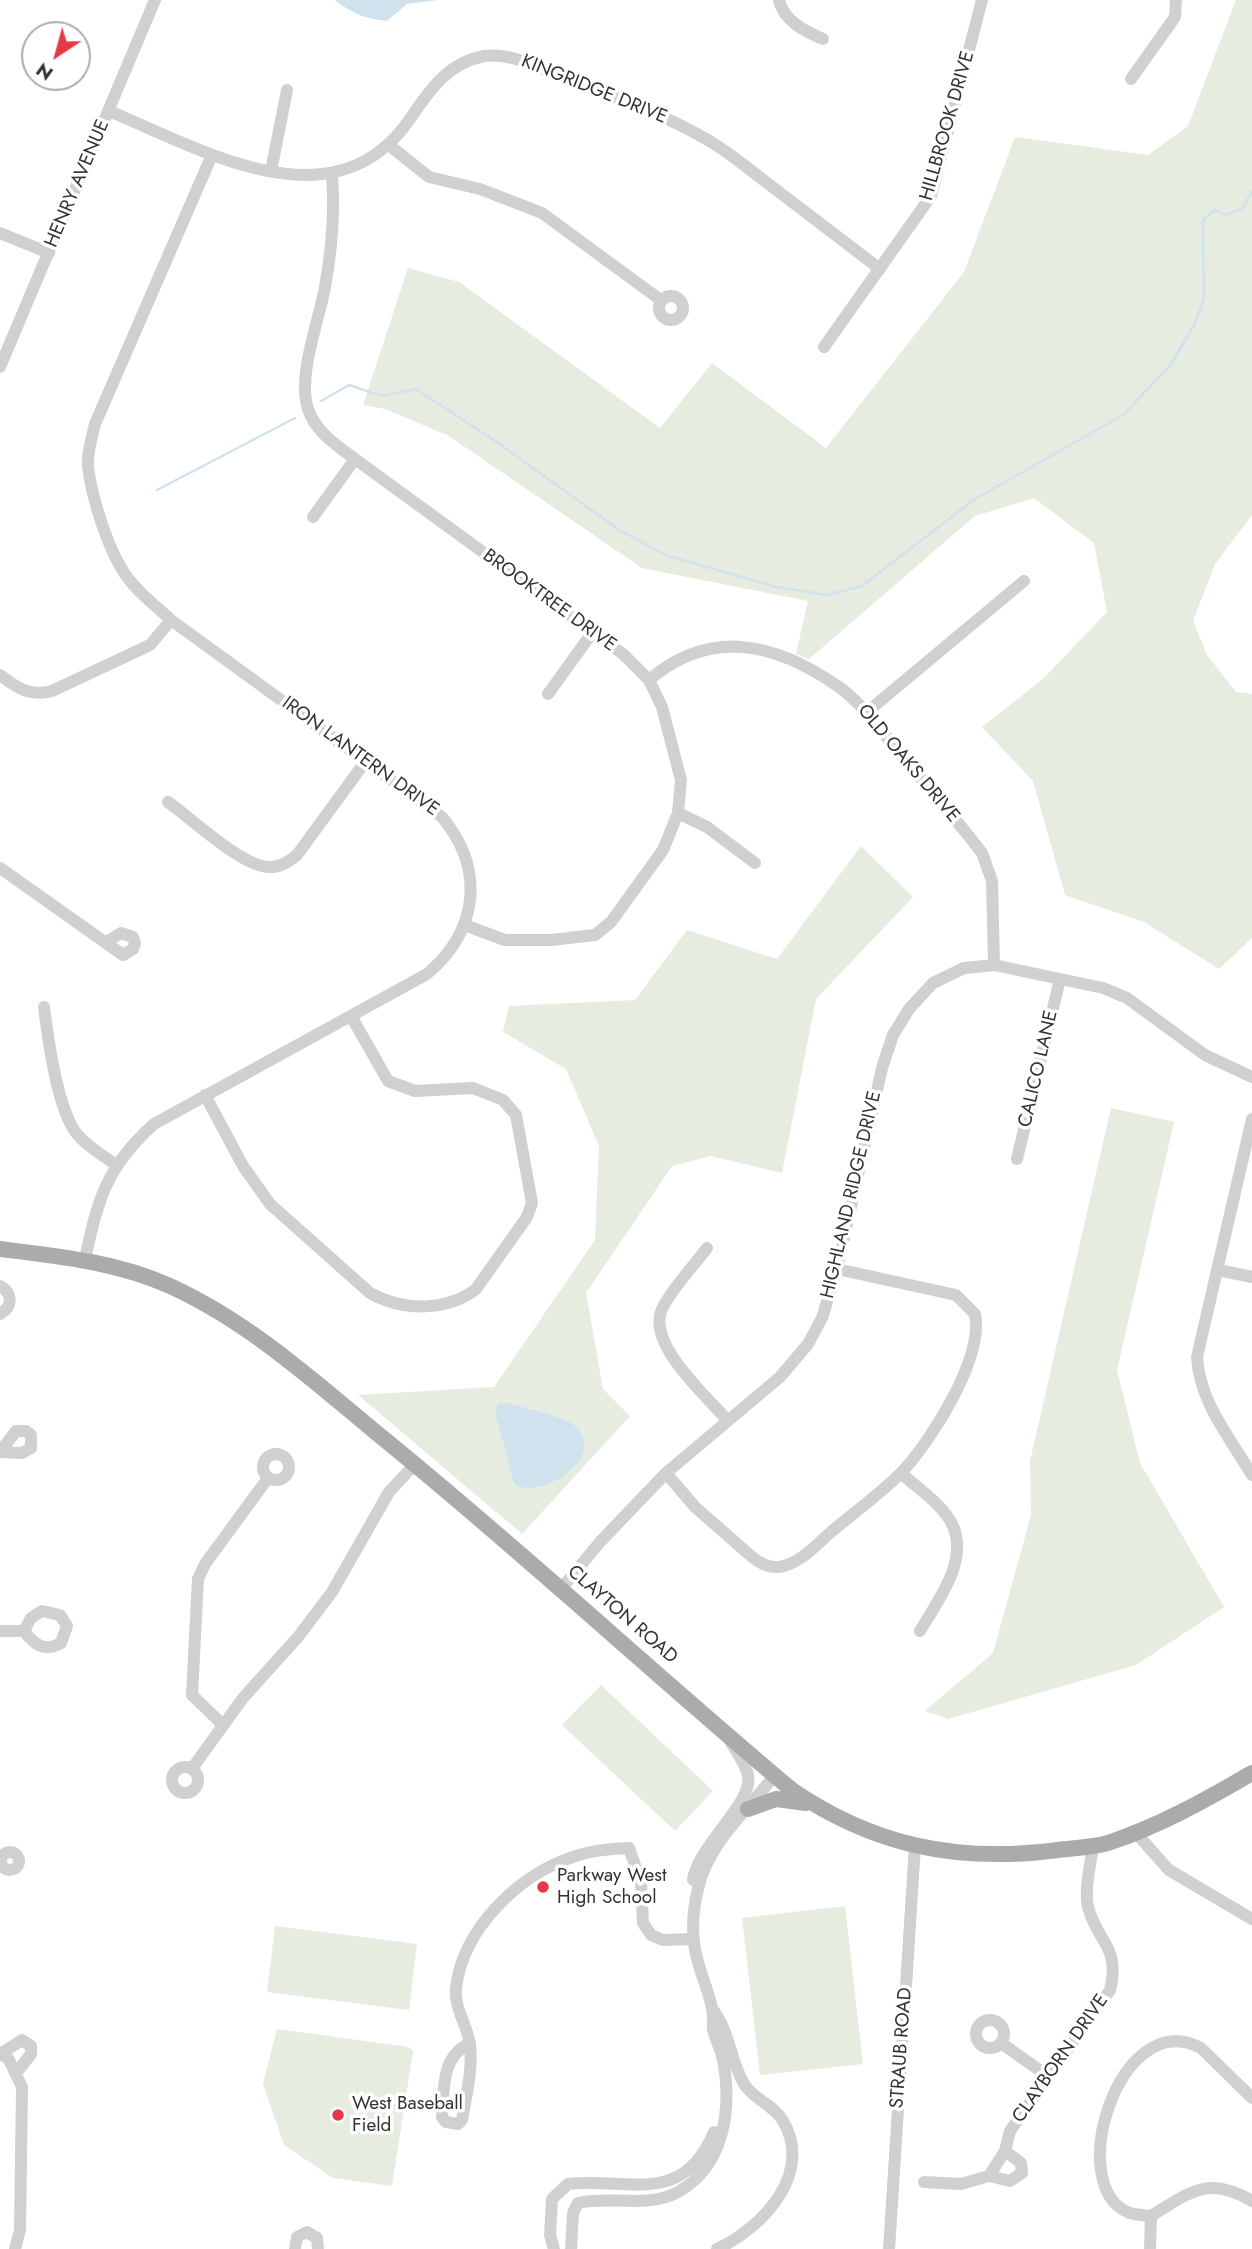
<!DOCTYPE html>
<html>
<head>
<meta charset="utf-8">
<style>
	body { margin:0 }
	#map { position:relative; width:1252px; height:2249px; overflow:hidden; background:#fff; font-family:Jost,sans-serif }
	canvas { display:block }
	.north { position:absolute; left:21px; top:21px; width:70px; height:70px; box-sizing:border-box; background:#fff; border:2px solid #adadad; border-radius:50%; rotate:216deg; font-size:19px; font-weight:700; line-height:28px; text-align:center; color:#333 }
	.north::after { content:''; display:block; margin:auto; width:24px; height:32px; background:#e63946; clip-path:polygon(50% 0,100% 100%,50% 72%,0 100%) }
</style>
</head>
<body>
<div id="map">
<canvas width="1252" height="2249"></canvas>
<div class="north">N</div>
</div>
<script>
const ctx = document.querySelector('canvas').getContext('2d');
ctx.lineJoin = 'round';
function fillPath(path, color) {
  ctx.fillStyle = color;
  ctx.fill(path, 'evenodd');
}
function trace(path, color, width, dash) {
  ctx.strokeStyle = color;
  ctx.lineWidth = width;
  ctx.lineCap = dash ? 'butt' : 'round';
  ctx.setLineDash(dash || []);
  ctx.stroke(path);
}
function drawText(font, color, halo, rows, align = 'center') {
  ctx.font = font + ' Jost,sans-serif';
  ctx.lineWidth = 7;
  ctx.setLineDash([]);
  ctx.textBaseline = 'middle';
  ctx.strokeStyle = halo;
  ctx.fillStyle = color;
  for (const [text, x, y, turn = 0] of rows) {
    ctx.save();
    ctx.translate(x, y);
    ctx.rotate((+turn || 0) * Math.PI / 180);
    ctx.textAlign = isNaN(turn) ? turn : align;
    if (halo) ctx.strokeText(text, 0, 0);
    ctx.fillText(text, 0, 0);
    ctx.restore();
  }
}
fillPath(new Path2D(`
	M1236 0H1252V515L1215 564 1193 621 1207 655 1236 692 1252 694V938L1219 969 1144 922 1065 895 1033 781 982 727 1043 679 1107 612 1094 543 1034 498 975 516 809 659 796 654 808 601 642 568 449 436 385 409 363 405 408 268 459 282 660 428 712 363 826 448 964 272 1015 137 1148 155 1188 126Z
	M861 846 913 897 816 999 782 1173 711 1156 672 1166 586 1293 603 1389 630 1416 522 1534 358 1395 494 1387 595 1240 599 1146 566 1069 503 1032 509 1006 635 1000 687 930 777 959ZM495 1413 564 1475C549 1481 529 1494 514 1484Z
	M1111 1108 1174 1122 1117 1370 1140 1463 1224 1607 1136 1665 948 1719 925 1711 993 1653 1031 1515 1030 1461Z
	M601 1685 713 1791 675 1831 562 1725Z
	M845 1906 863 2064 760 2075 742 1918Z
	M275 1926 417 1944 409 2010 267 1992Z
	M277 2029 409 2047 413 2051 392 2186 333 2178 284 2145 263 2084Z`), '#e6ecdf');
fillPath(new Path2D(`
	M335 0H438L407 4 387 21C366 19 351 13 335 0Z
	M509 1403C526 1409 564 1416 575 1426 610 1456 539 1502 514 1484L495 1413 498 1404Z`), '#cfe2ee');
trace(new Path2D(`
	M321 401 349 385 382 396 416 389 501 445 619 530 666 555 776 587 827 595 862 586 975 499 1123 415 1170 366 1194 325 1204 299 1203 220 1215 210 1225 215 1242 209 1252 192
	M157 490 295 418`), '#cfe2ee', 2.5);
trace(new Path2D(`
	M779 0C784 21 804 31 823 39
	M1131 79 1175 17 1176 0
	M109 111C201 149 331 227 407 123 428 93 446 63 484 56 512 52 541 69 565 78 613 97 662 113 706 139 728 151 747 168 766 182 804 211 842 240 880 269
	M389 145 429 177 480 189 542 213 662 301
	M271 171 287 90
	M332 175C335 214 332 249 325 287 319 321 297 376 308 409 315 431 336 445 355 459L623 654 649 680 662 707 681 780 678 813 663 850 611 922 595 935 551 940H505L467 926
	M0 233 49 253
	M659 308a12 12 0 1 1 24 0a12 12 0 1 1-24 0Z
	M824 347 931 196 982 0
	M0 367 155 0
	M313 517 355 459
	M0 675C17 688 30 697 52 691L150 645 171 620
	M649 680C711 627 776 643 839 687 864 705 881 731 900 754 928 787 956 819 982 853L992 881 994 965
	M548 694 592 633
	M867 712 1024 581
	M168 802C192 819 240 865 268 867 280 868 288 862 297 855L365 762
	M678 813 707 827 755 863
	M0 868 123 955 133 949 135 943 133 937 121 933 108 941
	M44 1007C48 1039 57 1109 77 1134 87 1147 103 1155 116 1165
	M205 1095 243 1166 270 1204 370 1293C402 1311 446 1312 476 1289L527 1217 532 1203 516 1115 503 1100 473 1088 415 1091 388 1081 351 1016
	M1252 1119 1197 1357C1199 1401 1230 1438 1252 1475
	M1017 1159 1060 979
	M707 1248C693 1267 672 1288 662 1309 646 1344 707 1396 728 1421
	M85 1260C97 1200 107 1166 154 1124L427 974C479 930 485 869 442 817L171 620C155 605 137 592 125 574 108 549 91 496 88 466 87 451 92 438 95 424L212 155
	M1218 1270 1252 1277
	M0 1286C13 1293 13 1307 0 1314
	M16 1431H26L31 1435V1448L22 1453 0 1452Z
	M263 1467a13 13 0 1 1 26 0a13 13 0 1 1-26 0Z
	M666 1473 695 1507 751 1556C759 1563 768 1568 779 1567 799 1565 818 1543 832 1531 855 1512 881 1493 902 1472 931 1441 984 1358 975 1314L956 1295 837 1269
	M901 1473C917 1488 942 1504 952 1524 970 1560 937 1602 920 1631
	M561 1589 600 1542 666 1473 780 1377 808 1344 822 1318 837 1269 882 1068 893 1035 909 1009 933 983 964 968 994 965 1103 988 1127 998 1205 1055 1252 1077
	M42 1611 60 1615 67 1626 61 1643C44 1653 34 1644 24 1631L31 1618Z
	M0 1631H24
	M223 1725 192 1695 198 1579 205 1564 268 1478
	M172 1780a13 13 0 1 1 26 0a13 13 0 1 1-26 0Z
	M193 1767 243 1698 298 1637 332 1592 389 1492 415 1464
	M1135 1832 1169 1870 1252 1919
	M1 1861a9 9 0 1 1 18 0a9 9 0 1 1-18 0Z
	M693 1880C698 1845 754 1803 748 1775 745 1763 736 1751 730 1741
	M713 2010C730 2032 730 2060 744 2084 753 2099 774 2105 783 2121 814 2174 762 2228 717 2249
	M976 2034a14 14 0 1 1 28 0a14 14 0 1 1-28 0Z
	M470 2043C441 2057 444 2088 442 2117L446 2122 458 2124 462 2120C466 2096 473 2070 470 2045 468 2026 454 2009 456 1988 463 1928 520 1873 576 1856 594 1850 612 1849 629 1848L641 1882 643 1923 651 1935 663 1940 693 1939
	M1001 2043 1049 2077
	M989 2176 1010 2181 1022 2173 1021 2163 1005 2151
	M924 2182 961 2184 989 2176 1005 2151 1010 2131 1110 1990C1121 1947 1097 1942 1088 1907 1084 1888 1091 1864 1093 1846
	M1151 2216C1145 2215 1136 2215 1130 2213 1062 2188 1120 2004 1201 2048L1252 2098
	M1151 2216C1190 2192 1208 2175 1252 2201
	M15 2249 20 2230 22 2087 8 2058 0 2054 22 2040 31 2046V2054L17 2072
	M295 2249 297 2237 307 2232 317 2238 318 2249
	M554 2249 550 2235 552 2199 568 2184C628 2177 682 2208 714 2132
	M571 2249 573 2213 578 2203C611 2195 647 2209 678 2192 725 2166 732 2108 723 2060 721 2050 716 2040 713 2030 712 2023 714 2016 712 2009 708 1986 696 1966 694 1942 692 1926 694 1905 698 1889 707 1845 748 1809 775 1775
	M889 2249 915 1846
	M1150 2249 1151 2216`), '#d0d0d0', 12);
trace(new Path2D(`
	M0 1249C58 1256 116 1262 170 1286 251 1323 316 1383 384 1439 523 1552 655 1675 792 1790 873 1845 954 1862 1050 1851 1069 1848 1090 1848 1108 1843 1159 1826 1206 1800 1252 1773
	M748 1809 776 1799 806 1803`), '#ababab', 16);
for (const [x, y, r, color] of [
	[543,1887,7,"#e63946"],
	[338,2115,7,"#e63946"]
]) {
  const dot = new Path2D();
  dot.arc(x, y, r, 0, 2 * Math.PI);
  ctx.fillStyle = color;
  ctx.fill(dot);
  trace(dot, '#fff', 2.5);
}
drawText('19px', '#333', '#fff', [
	["KINGRIDGE DRIVE",594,90,22],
	["HILLBROOK DRIVE",948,126,-74],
	["HENRY AVENUE",78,184,-67],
	["BROOKTREE DRIVE",549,601,36],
	["IRON LANTERN DRIVE",360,757,36],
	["OLD OAKS DRIVE",908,764,50],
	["CALICO LANE",1039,1069,-77],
	["HIGHLAND RIDGE DRIVE",852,1195,-77],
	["CLAYTON ROAD",622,1615,41],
	["STRAUB ROAD",902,2048,-86],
	["CLAYBORN DRIVE",1061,2059,-55]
]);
drawText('19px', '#333', '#fff', [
	["Parkway West",557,1876],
	["High School",557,1898],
	["West Baseball",352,2104],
	["Field",352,2126]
], 'left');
</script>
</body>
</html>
